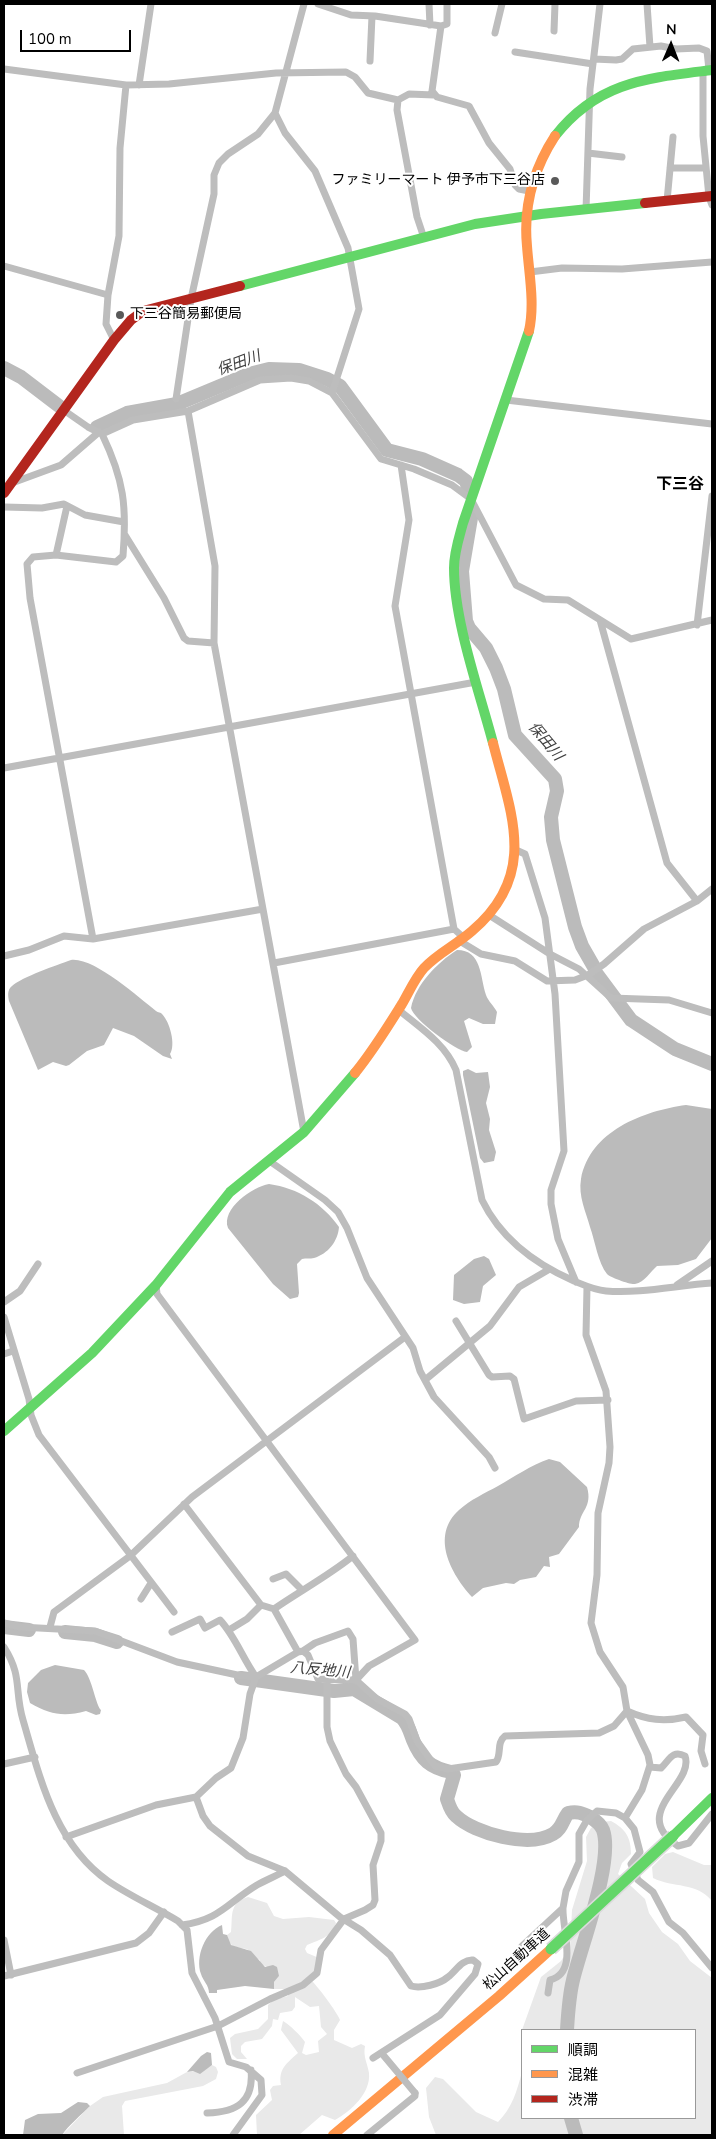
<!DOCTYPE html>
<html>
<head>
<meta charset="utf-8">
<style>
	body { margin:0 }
	#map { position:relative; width:716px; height:2139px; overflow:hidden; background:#fff; font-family:"Nunito Sans","Noto Sans JP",sans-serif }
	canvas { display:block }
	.frame { position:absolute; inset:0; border:5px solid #000; pointer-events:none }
	.legend { position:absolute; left:521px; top:2029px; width:175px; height:90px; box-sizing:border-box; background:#fff; border:1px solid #999; margin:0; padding:6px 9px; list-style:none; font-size:15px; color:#000 }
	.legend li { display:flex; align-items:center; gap:10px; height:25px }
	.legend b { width:25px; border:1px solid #999 }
	.north { position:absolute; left:646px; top:20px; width:50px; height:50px; -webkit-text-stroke:4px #fff; paint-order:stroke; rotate:1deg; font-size:14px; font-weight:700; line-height:20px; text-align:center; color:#000 }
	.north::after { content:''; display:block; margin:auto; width:18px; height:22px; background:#000; clip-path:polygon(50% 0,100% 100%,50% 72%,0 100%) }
	.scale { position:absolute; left:20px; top:30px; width:111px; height:22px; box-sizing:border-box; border:2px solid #000; border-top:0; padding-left:6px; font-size:15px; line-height:18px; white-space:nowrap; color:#000; -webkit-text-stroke:4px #fff; paint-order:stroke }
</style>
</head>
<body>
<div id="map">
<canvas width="716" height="2139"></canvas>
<div class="frame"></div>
<ul class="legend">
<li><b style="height:6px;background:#63d668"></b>順調</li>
<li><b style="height:6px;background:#ff974d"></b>混雑</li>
<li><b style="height:6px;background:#b3261e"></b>渋滞</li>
</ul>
<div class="north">N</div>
<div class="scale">100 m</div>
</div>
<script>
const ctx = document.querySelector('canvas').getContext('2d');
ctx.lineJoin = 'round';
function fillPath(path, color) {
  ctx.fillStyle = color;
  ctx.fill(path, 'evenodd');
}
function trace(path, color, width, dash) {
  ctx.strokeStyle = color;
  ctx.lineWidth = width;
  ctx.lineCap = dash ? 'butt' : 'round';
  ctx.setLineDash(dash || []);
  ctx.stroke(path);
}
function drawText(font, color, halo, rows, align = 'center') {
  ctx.font = font + ' "Nunito Sans","Noto Sans JP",sans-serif';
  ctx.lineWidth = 4;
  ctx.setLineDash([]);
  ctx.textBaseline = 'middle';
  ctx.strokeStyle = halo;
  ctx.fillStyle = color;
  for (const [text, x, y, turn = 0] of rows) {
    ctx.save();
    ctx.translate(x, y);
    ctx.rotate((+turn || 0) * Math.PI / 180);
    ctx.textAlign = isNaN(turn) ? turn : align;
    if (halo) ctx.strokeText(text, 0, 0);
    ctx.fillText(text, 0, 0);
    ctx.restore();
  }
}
fillPath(new Path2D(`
	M611 1821C626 1829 631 1838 631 1854L622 1863 618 1874 645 1899 649 1913 662 1932 678 1944 690 1961 712 1978V2135H436L429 2117 426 2088 435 2077 443 2079 476 2112 498 2122C512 2108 517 2091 522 2072V2118H695V2030H522L541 1977 561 1961 570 1947 572 1910 587 1861 586 1837 591 1828 601 1822Z
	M673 1852 704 1865H712V1901C697 1882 673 1888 653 1878L652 1867 665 1854Z
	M248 1897 267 1903 274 1916 283 1919 309 1917 334 1920 336 1923C330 1938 321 1939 307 1945L305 1949 307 1953 319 1958 312 1981C318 1987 337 2012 340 2020L334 2030V2040L352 2048 361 2044 365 2046C363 2057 367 2062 369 2073 371 2093 351 2111 335 2120L322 2115 299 2135H257L256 2115 272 2100 270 2090 273 2086 281 2085C278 2069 287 2063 298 2053L281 2030 283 2021C290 2025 300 2035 305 2042L302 2053 306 2055 319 2052 318 2041 327 2034 321 2027 319 2006 310 2007 295 1997V2007L292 2011 280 2013 278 2020 273 2019 272 2026 262 2039 245 2042 241 2046V2052L247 2059H237L232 2054 230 2038 235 2034 258 2029 268 2019V2005L273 2000 288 1996V1989H274V1982L279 1976 270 1968 260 1964V1960L254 1957 247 1949C236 1947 229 1948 227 1935L231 1932C233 1917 228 1903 248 1897Z
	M212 2065 216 2067 218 2072 216 2079 203 2086 125 2101 122 2106 124 2135H62L90 2106 103 2097 167 2083 187 2072 204 2070Z`), '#e9e9e9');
fillPath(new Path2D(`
	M457 950C482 950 480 977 486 995 488 1001 494 1006 497 1012L495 1024H483L469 1018 464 1021 472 1047 467 1052C456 1051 413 1019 411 1008 416 984 437 963 457 950Z
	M71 960C94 957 138 997 156 1011 158 1013 161 1012 162 1014 170 1022 176 1045 170 1054L172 1059 163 1056 134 1036 113 1028 104 1045 87 1051 69 1065 66 1066 53 1062 38 1070 9 1001C8 996 7 990 12 986 22 977 57 965 71 960Z
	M468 1069 476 1073 488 1072 490 1087 486 1103 490 1119 489 1130 496 1152 494 1161 484 1163 480 1158 463 1075V1071Z
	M686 1105 712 1109V1238L696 1259 678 1265 657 1266C650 1272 645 1282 635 1284 631 1285 609 1277 607 1274 598 1263 595 1241 590 1227 586 1212 578 1196 581 1179 590 1131 643 1111 686 1105Z
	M269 1184C298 1188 323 1204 339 1227 338 1241 328 1254 314 1258 310 1259 306 1258 302 1259L297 1264 299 1293 298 1297 290 1299 273 1284 228 1228C221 1209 252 1187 269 1184Z
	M484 1256 489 1259 496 1275 483 1286 480 1302 464 1304 453 1300 454 1275 474 1259Z
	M549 1459 560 1462 587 1487C593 1508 579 1511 579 1527L559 1554 549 1557 550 1567 544 1566 536 1577 520 1580 514 1584 506 1583 483 1588 472 1597C451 1574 430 1536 459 1510 470 1500 485 1493 498 1486 514 1477 531 1465 549 1459Z
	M55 1665 84 1670C92 1678 96 1706 101 1710L100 1714 96 1715 86 1711C64 1717 51 1715 30 1703L27 1692 28 1683 41 1670Z
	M222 1925 223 1934 227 1935 231 1945 251 1951 265 1967 273 1965 277 1967 279 1976 274 1982V1989L245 1986 217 1990V1993H209C209 1985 203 1981 201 1974 195 1957 205 1932 222 1925Z
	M207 2052 211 2053 212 2065 200 2074 193 2071 187 2072 201 2056Z
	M78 2102 87 2103 90 2106C82 2114 68 2126 62 2135H23L25 2120 38 2114 61 2113Z`), '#bbb');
trace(new Path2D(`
	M4 368 21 377 59 406
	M97 427 127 413 177 404 249 374 269 369 299 370 327 379 340 386 387 450 422 459 458 475 466 481 469 491
	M472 512 462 571 466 621 469 628 486 648 496 668 504 689 515 735 555 779 557 791 551 817 553 840 575 927 582 946 594 967
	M596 973 631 1020 675 1049 712 1064
	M4 1627 29 1630
	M65 1632 95 1635 117 1642
	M241 1678 334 1691 354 1689 402 1718C408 1724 410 1732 413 1740 421 1760 431 1768 451 1772L454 1775 447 1799C449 1805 451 1812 456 1816 475 1834 529 1848 553 1834 562 1829 562 1821 568 1813 577 1811 582 1813 590 1817 595 1820 601 1825 603 1830 614 1861 581 1946 573 1980 569 1996 568 2014 567 2030
	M571 2118 576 2135`), '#bbb', 14);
trace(new Path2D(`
	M318 4 351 15 375 16 441 26 447 24V4
	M429 4 430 25
	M647 4 650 47
	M441 26 432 91 437 97 469 106 489 143 510 169 515 185 519 189 529 191
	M554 31 555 4
	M495 33 502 4
	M515 52 593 64
	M594 59 616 60 622 59 633 49 661 46 676 49 699 48 707 51 709 70
	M370 61 372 16
	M4 69 126 85 169 84 276 73 346 72 355 77 368 93 398 100
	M703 71V136L709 197 712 205
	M139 85 151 4
	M275 113 285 133 315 171 348 248 359 309 332 393
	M588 153 622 157
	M670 168H706
	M667 201 673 137
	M586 210 590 89 600 4
	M424 238 417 217 397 110 398 100 409 94 434 95
	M4 266 108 295 119 236 120 148 126 85
	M530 272 562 268 622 269 712 262
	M108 295 106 324 114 340
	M176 399 191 299 214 194V175L219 163 228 154 258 134 275 113 304 4
	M506 400 712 424
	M65 411 88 427 102 434 133 420 188 411 260 380 291 378 309 381 332 393 381 459 414 469 452 485 471 499 516 585 544 599 568 600 631 639 712 620
	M188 411 215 566 214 643 304 1132
	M401 465 409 520 395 606 454 929 463 937
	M12 483 61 465 99 432
	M4 507 42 508 64 504 85 515 124 522
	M125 535 164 598 184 638 188 641 214 643
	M56 555 67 506
	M600 620 667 863 697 901
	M697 625 712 496
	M4 768 476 682
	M516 850 525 854 545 918 555 994 564 1151 551 1190V1204L558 1239 576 1282
	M489 915 550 954 579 969 611 998 669 1000 712 1013
	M93 939 30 598 27 564 33 557 56 555 116 562 123 556C127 506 124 480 102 434
	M458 940 481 954 515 961 547 981 575 980 588 975 604 964 644 929 697 901 712 889
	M4 956 29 950 64 936 93 939 263 909
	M274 963 454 929
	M400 1011C422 1029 445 1044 456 1070L482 1200C501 1239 535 1264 574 1281 584 1285 594 1290 606 1291 639 1294 679 1285 712 1283
	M268 1160 325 1200 338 1212 347 1228 367 1278 413 1348 420 1371 434 1397 489 1457 495 1468
	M156 1285 157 1294 415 1640 369 1666 356 1680
	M677 1285 712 1261
	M587 1287 586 1335 606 1391 610 1447 609 1463 598 1513 597 1575 591 1623 600 1652 623 1687 627 1711 648 1755 650 1765 642 1790 625 1818 634 1829 640 1852 631 1864 638 1880 653 1892 669 1922 683 1933 712 1968
	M4 1302 20 1291 38 1264
	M4 1317 29 1399 31 1415 39 1435 174 1612
	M456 1321 489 1375 492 1377 510 1376 514 1379 524 1419 576 1401 608 1400
	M4 1354 13 1351
	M425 1380 490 1326 519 1287 548 1270
	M184 1504 261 1605 274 1609 298 1652
	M273 1579 286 1574 302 1590
	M141 1599 151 1583
	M274 1609C300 1591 328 1576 353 1556
	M4 1623 20 1627 95 1631 177 1662 242 1676 256 1677 298 1652 303 1651 308 1655 318 1679 356 1680 377 1699 405 1714 409 1719 417 1741 435 1766 448 1769 496 1762C502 1754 496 1743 505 1736L599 1733 614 1726 627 1711
	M50 1627 54 1612 130 1556 192 1497 405 1337
	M229 1630 247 1619 261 1605
	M172 1632 200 1619 205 1628 220 1620C235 1636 243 1659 256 1677
	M4 1647C23 1677 14 1690 23 1720 40 1778 55 1844 108 1881 130 1896 155 1907 178 1921L187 1930 192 1973 215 2018 229 2062 246 2067 261 2080 262 2095 233 2135
	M303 1651 315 1643 348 1631 353 1639 356 1680
	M627 1711C647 1720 664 1722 686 1717L703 1735 701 1751 705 1764
	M4 1764 35 1757
	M650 1767 661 1768C669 1761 672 1749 685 1756 695 1784 628 1813 678 1846L689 1843 712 1814
	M196 1797 203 1816 210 1826 248 1856 285 1871 340 1917 361 1930 390 1955 411 1986C421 1989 440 1984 448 1977 456 1971 462 1959 473 1960L478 1964 475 1974 440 2015 373 2058
	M66 1837 156 1805 196 1797 216 1778 231 1768 243 1738 250 1694 256 1677
	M182 1925C220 1920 227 1903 257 1885 266 1880 276 1876 285 1871
	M4 1940 11 1975
	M522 1946 563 1908 566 1891 579 1862V1834L587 1820 597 1811 616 1813 625 1818
	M4 1976 136 1943 149 1933 164 1912
	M548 1993 550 1980C579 1973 562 1929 563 1908
	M77 2073 218 2026 270 1999 303 1985 317 1973 321 1950 344 1919 365 1910 373 1905 375 1900 373 1865 381 1841V1833L356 1787 346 1774 330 1741 327 1727V1680
	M207 2113C237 2112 254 2102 251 2070
	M367 2135 415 2096V2093`), '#bdbdbd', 7);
trace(new Path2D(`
	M555 136C598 81 648 78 712 70
	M240 286 475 224 541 214 645 203
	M493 743C479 690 454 621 454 568 454 552 459 538 463 523L529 331
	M4 1431 92 1353 156 1285 230 1192 304 1132 355 1073
	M673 1836 712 1798`), '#63d668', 10);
trace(new Path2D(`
	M529 331C535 303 529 274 527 246 523 205 533 170 555 136
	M355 1073C373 1051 387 1028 402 1004 409 992 415 978 424 968 438 953 456 945 472 931 539 874 511 814 493 743
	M333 2135 499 1996 551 1949`), '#ff974d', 10);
trace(new Path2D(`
	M645 203 712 196
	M4 493 114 340 131 320 143 311 240 286`), '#b3261e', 10);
const fastBridge = new Path2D(`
	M551 1949 673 1836`);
trace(fastBridge, '#dbdbdb', 14, []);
trace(new Path2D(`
	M384 2056 415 2093`), '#bdbdbd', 7);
trace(fastBridge, '#63d668', 11);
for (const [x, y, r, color] of [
	[555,181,5,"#595959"],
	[120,315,5,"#595959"]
]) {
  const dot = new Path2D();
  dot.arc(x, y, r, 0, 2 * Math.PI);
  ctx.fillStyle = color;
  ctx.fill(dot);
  trace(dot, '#fff', 2);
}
drawText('14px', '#000', '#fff', [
	["ファミリーマート 伊予市下三谷店",545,181],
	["下三谷簡易郵便局",130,315,"left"]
], 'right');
drawText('14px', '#000', '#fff', [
	["松山自動車道",517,1960,-42]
]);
drawText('italic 15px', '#3f3f3f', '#fff', [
	["保田川",239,364,-20],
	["保田川",545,742,50],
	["八反地川",320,1671,5]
]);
drawText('bold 16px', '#000', '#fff', [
	["下三谷",680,485]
]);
</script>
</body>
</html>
